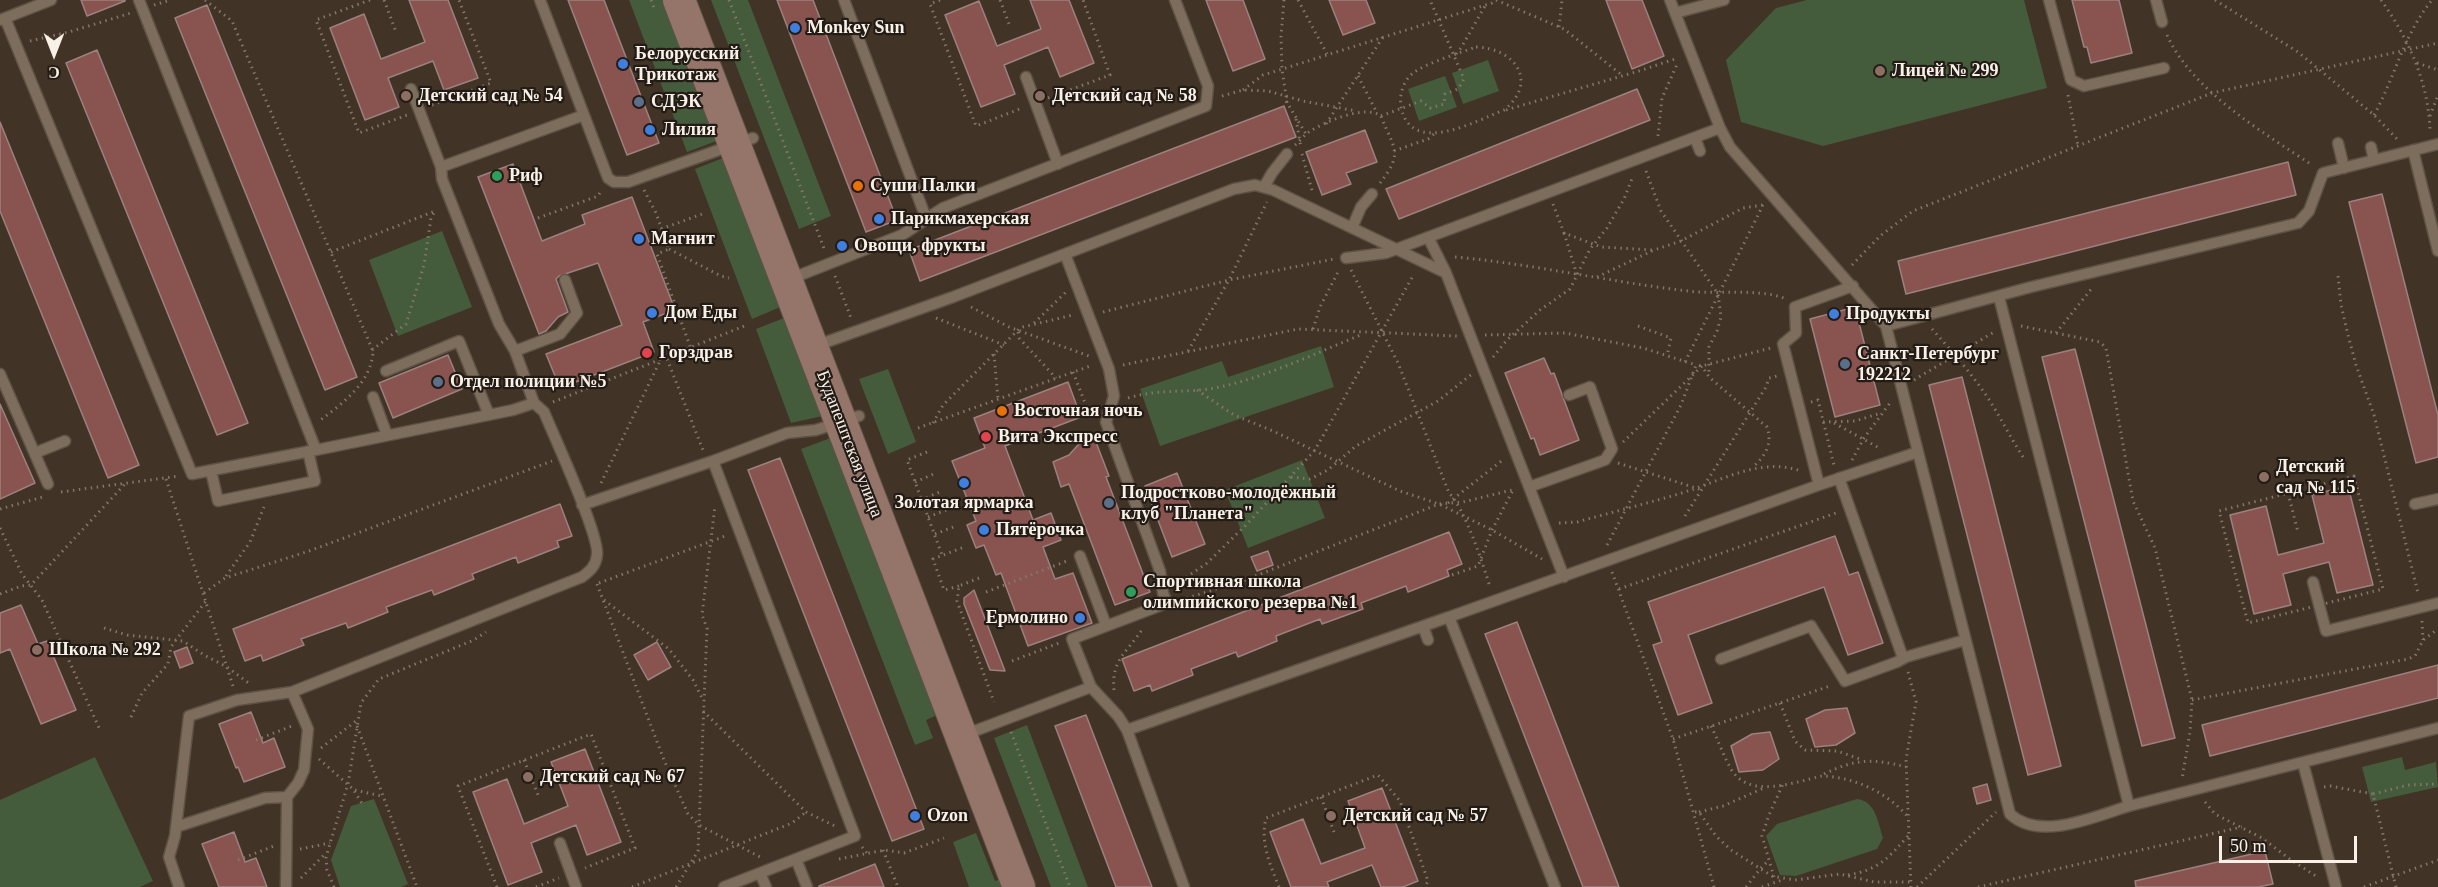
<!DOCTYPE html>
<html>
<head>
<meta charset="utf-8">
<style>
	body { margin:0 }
	#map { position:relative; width:2438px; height:887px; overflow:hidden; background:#413325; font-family:Georgia,serif }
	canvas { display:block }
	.north { position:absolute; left:24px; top:24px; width:60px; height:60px; -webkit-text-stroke:4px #231c16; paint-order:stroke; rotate:180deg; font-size:16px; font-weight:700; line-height:24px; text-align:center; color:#f9f0e7 }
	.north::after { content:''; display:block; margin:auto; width:21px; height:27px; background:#f9f0e7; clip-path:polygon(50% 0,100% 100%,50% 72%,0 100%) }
	.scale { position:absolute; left:2219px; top:836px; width:138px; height:27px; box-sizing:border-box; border:3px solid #f9f0e7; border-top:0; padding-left:8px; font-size:18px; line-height:21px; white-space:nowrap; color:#f9f0e7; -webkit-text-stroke:4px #231c16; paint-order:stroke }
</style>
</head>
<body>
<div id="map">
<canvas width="2438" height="887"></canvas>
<div class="north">С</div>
<div class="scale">50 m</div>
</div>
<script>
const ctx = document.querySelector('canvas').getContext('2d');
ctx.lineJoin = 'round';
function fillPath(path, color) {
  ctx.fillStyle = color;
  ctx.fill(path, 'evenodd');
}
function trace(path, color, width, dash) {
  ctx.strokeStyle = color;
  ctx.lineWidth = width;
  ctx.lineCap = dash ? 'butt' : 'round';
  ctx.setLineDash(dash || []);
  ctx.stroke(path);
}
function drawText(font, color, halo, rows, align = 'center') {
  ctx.font = font + ' Georgia,serif';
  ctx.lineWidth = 4.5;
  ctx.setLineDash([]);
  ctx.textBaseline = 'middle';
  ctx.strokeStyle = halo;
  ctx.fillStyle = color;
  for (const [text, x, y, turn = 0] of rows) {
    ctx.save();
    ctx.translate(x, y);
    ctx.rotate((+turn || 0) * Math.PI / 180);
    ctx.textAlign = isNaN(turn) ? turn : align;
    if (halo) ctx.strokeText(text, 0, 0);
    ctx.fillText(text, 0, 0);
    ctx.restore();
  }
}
fillPath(new Path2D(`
	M629 0H669L722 139 687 152Z
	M711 0H748L831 216 799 229Z
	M1807 0H2024L2047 88 1823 146 1741 122 1726 60 1776 8Z
	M1488 60 1499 91 1463 104 1452 73Z
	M1445 76 1457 107 1419 121 1408 89Z
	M728 156 785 305 752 319 695 169Z
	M442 231 472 307 398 336 369 260Z
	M789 316 827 415 791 423 756 329Z
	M1321 346 1334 387 1160 446 1140 389 1222 361 1228 377Z
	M888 369 916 442 888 454 859 379Z
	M836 436 942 713 926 720 933 738 915 745 801 449Z
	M1302 460 1325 518 1248 548 1225 490Z
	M1027 725 1088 887H1051L994 738Z
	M95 757 153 881 140 887H0V800Z
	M2402 757 2405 770 2436 762 2438 787 2371 802 2362 767Z
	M374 799 408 884 401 887H340L331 860 351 806Z
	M1857 799C1876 801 1878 823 1883 838L1877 849 1796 876 1780 875 1766 836 1777 824Z
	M976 833 995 881 1005 878 1009 887H969L953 842Z`), '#445c3c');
const building = new Path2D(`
	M81 0H125V1L87 16Z
	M409 0H448L478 78 444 90 433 61 388 78 399 107 365 120 330 28 364 14 381 59 425 42Z
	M568 0H604L659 143 627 155Z
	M777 0H813L897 220 866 232Z
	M1030 0H1069L1094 63 1060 77 1048 47 1004 65 1015 94 981 107 945 15 979 1 997 46 1041 29Z
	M1206 0H1243L1265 59 1233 71Z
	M1329 0H1366L1375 23 1343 35Z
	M1606 0H1642L1664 56 1632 69Z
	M2072 0H2119L2132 53 2091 63 2087 47H2084Z
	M207 5 357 377 325 390 175 18Z
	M97 50 248 423 217 435 66 63Z
	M1637 89 1650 120 1399 219 1386 189Z
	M1284 106 1296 137 920 281 909 250Z
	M0 122 139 465 108 478 0 211Z
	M1365 130 1377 162 1346 173 1351 184 1322 195 1306 152Z
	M2288 162 2296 195 1906 294 1898 261Z
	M513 164 542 241 585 224 582 215 632 197 675 310 643 322 654 352 560 388 546 354 622 325 598 263 559 276 556 279 568 312 558 317 546 331 539 334 478 177Z
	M2382 194 2438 415V457L2416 463 2349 202Z
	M1855 307 1880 405 1835 417 1810 319Z
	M2075 349 2175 738 2142 746 2042 357Z
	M448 355 462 389 393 418 379 383Z
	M1544 358 1551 374 1554 373 1579 440 1540 455 1534 438 1531 439 1505 373Z
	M1962 377 2061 766 2028 775 1929 385Z
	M1068 382 1081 417 1005 446 1033 520 1051 513 1061 540 1043 547 1055 579 1073 573 1092 623 1028 646 1001 573 996 575 984 545 976 548 967 525 976 521 952 461 985 448 974 418Z
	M0 404 35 483 0 499Z
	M1088 434 1089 438 1094 437 1109 476 1106 477 1150 592 1115 605 1069 484 1061 487 1053 462 1069 455Z
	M780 458 924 829 892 841 748 470Z
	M1177 473 1205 544 1172 557 1145 486Z
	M2348 486 2373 585 2337 593 2329 562 2283 574 2291 605 2254 614 2230 515 2266 506 2278 555 2324 543 2312 495Z
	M560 504 572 536 557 541 559 547 518 563 516 557 472 574 474 579 434 595 432 590 386 607 388 612 348 628 346 623 301 639 304 645 263 661 261 655 245 661 233 629Z
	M1449 532 1462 564 1447 570 1449 576 1408 592 1406 586 1361 603 1363 609 1344 616 1322 624 1320 619 1276 636 1277 641 1238 657 1236 652 1191 669 1193 675 1152 691 1150 685 1134 691 1122 659Z
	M1835 536 1849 575 1858 572 1883 643 1848 655 1824 587 1688 635 1712 703 1678 715 1653 645 1662 642 1648 602Z
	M1268 551 1273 565 1257 571 1251 557Z
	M974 590 1005 671 990 670 964 604V598Z
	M21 605 38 644 47 641 76 710 41 724 10 649 0 653V613Z
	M1517 622 1619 887H1583L1526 740 1485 634Z
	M657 642 671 667 648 680 634 655Z
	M187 647 193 663 180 668 174 652Z
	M2438 665V698L2210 756 2202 725Z
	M1847 708 1855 733 1836 745 1815 747 1806 719 1825 710Z
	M251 712 263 743 274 738 285 767 244 782 238 767 236 768 219 724Z
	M1086 715 1127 822 1152 887H1116L1055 726Z
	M1770 732 1779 759 1763 770 1739 772 1731 746 1752 734Z
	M585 749 621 842 587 855 576 825 531 843 542 872 508 885 473 792 507 779 524 824 568 806 551 762Z
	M1987 784 1991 800 1977 804 1973 788Z
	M1382 788 1418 881 1403 887H1381L1372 865 1327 882 1329 887H1291L1270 832 1303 819 1321 864 1365 848 1348 801Z
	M234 832 245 862 256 858 267 887H219L202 844Z
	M2265 851 2273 884 2258 887H2136L2135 881Z
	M875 864 884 887H819V886Z`);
fillPath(building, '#895450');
trace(building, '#9b817f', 1.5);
const lane = new Path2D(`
	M540 0 608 178 614 182H628L753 138
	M844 0 926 218
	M1670 0 1720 128 1730 147 1886 326 2010 814C2040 842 2095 816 2129 806
	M2049 0 2071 80 2084 86 2164 68
	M2156 0 2162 22
	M1675 13 1724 0
	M5 18 192 474 316 450 139 0
	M0 20 51 0
	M1026 77 1058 164
	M411 89 441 167
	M1695 138 1700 151
	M2338 143 2344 168
	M2371 147 2374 160
	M2413 150 2438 251
	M1264 187 1272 173 1287 154
	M1352 228 1361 207 1372 194
	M1428 237 1446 273 1564 577
	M1065 254 1109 369 1114 396 1106 422 1160 571 1163 593 1167 603 1072 639 1091 687 1118 716 1127 730 1184 887
	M1346 258 1386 253 1720 128
	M790 279 902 235 943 208 1206 106 1208 86 1175 0
	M1999 297 2129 806 2438 728
	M1886 326 2031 287 2298 223 2309 211 2323 173 2438 144
	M815 346 953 297 1234 189 1255 185 1273 190 1446 273
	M515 351 560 334 577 313 565 280
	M386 371 459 341 489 415
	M0 374 48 484
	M373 397 387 435
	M316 450 513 410 534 403
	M35 453 65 441
	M713 461 855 836 724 887
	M211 471 218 501 315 481 308 451
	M1839 478 1903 658
	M1819 485 1783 344 1796 333 1795 307 1853 286
	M1529 487 1605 460 1612 449 1590 387 1569 395
	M2415 504 2438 499
	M582 505 713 461 787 433 816 430 859 416
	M1080 556 1106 625
	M2313 582 2326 631 2438 603
	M1423 626 1428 640
	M1721 659 1811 626 1845 681 1897 662 1906 657 1965 640
	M1127 730 1449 617
	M964 735 1091 687
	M2303 763 2336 887
	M176 827 265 798 287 797
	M560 843 576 887
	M796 859 807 887
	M760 873 766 887
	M179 887 169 857 175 836 189 716 237 700 292 692
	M286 887 287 797 298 783 304 770 308 729 292 692 582 577C590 571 596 566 597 555 600 536 554 436 544 412L534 403 515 351 499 324 442 179 441 167 584 115
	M1555 887 1449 617 1819 485 1918 452`);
const secondary = new Path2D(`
	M679 0 1019 887`);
trace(lane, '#5e5246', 13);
trace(secondary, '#5e5246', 34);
trace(new Path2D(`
	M205 0 232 21 373 351C372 382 342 404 319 421
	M370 0 316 20 359 133 407 115
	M384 0 396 32
	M651 0 654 8
	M729 0 825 251
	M940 0 930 4 976 126 1022 108
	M1000 0 1009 24
	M1284 0 1281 36 1282 69 1287 103
	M1298 0 1327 54
	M1496 0 1564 29 1623 76
	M2215 0 2298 52 2374 115 2399 141
	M2381 0C2409 39 2429 84 2430 132
	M154 5 171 0
	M1559 27 1562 0
	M2167 35C2192 91 2263 132 2312 165
	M30 41 69 32 131 13
	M1476 47C1515 48 1539 82 1504 110 1476 121 1411 157 1401 107 1399 96 1403 81 1412 74 1423 64 1460 53 1476 47Z
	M1456 54 1461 48 1485 6
	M2417 63 2438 70
	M1358 76 1377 113
	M1243 90 1263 75 1273 72 1492 3 1494 0
	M2068 95 2078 146
	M1222 96 1243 90 1268 91 1303 101 1356 111
	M1048 98 1110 75 1083 0
	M1286 101 1306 134
	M432 105 491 83 459 0
	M1506 110 1639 71 1678 58
	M2374 115C2395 77 2404 34 2432 0
	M1381 116 1421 101 1430 108 1444 104 1445 94 1458 89 1464 79 1430 0
	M2430 116 2438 95
	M1296 119 1301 148
	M1326 124 1383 37
	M1658 136 1662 98 1678 62
	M1295 145C1300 141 1304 135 1309 132 1324 122 1366 104 1381 116 1394 150 1404 152 1380 183
	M1394 151 1428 139 1434 134
	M1302 154 1313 194
	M1646 171 1661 211 1718 294 1721 317 1717 331 1709 347V374
	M644 190 656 213 669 249 657 254 691 349
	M1553 204 1564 233 1601 247 1652 250
	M538 218 598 196 601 191
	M661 229 705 213
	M1564 233 1577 275
	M669 249 721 276 729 278
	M331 252 435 211
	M1455 257C1533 264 1610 282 1688 291 1719 295 1755 288 1784 298
	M1852 265 1880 236 1913 211 2212 93 2438 43
	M1351 270 1398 363 1449 493C1465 509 1483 564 1490 587
	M835 276 851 318
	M2338 276 2341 305 2348 335 2356 365 2374 415 2418 593
	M1597 277 1654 250 1681 241 1743 208 1763 205
	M971 307 1009 327 1089 356
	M1103 312 1229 280 1334 259
	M936 318 1004 345
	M1034 323 1066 292
	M1638 326 1671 338 1667 356
	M2021 326 2100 342 2106 348 2133 501 2155 548 2192 700 2190 732 2182 779
	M1313 329 1320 307 1339 270
	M1932 329C1951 350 1970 372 1986 395 2000 416 2011 439 2025 460
	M1018 332 1019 338 1056 378
	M2056 333 2092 288
	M1485 335 1565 333 1643 348 1696 365
	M372 350 406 324 424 265 431 218 435 211
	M1188 351 1229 280 1267 202
	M994 354 998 399
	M1493 357 1507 340 1540 310 1570 289 1590 249 1607 228 1624 199 1633 176
	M667 359 703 450
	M1685 362 1763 205
	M1123 365 1298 329 1457 336
	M1073 372 1092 421
	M1914 380 1994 332
	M1197 390 1234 415 1273 431 1400 491 1439 504 1492 530 1542 559
	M1128 398C1161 388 1188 394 1220 387 1269 376 1316 353 1363 334
	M553 402 747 325
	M1811 402 1818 400 1834 465
	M1823 422 1855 421 1881 413
	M933 423 943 405 1018 330 1023 327 1073 315
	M1834 423 1881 449
	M918 428 1093 365
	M1623 442 1702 366 1709 377 1767 427C1773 444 1765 456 1753 467
	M927 452 907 460 942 555
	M1852 460 1864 438 1890 403
	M1618 463 1702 490
	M2354 476 2383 589 2248 623 2219 511Z
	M1291 477 1310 479 1328 470 1356 446 1438 401 1472 374
	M166 479 233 686
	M915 482 936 473
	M601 483 660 361
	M61 492 179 476
	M2288 493 2298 532
	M921 500 942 491
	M1448 503 1504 459
	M0 509 43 497
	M1685 516 1766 387 1769 378 1777 376
	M928 517 949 509
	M1559 523 1577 522C1613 512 1649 503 1685 492 1723 480 1761 457 1801 471
	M0 528 22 574 42 600 100 730
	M935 534 956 526
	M1607 545 1681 405 1696 365 1702 366 1771 348
	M1612 572 1673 739 1714 887
	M1452 575 1478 566 1492 530 1513 490
	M226 576 250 542 264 507
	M979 578 959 586 957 601 994 702
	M599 583 728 535
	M597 584 664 760 688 814 699 825 762 858
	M1176 584 1206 564 1248 523 1315 450 1414 274
	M959 586 944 590 933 559 964 547
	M1619 589 1836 513
	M986 592 1067 561
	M204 593 225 578 309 551 552 461
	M0 594 21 586 31 585 125 484
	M604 600 669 649 693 680 703 700
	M1181 600 1245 580 1439 504 1463 502 1516 489
	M2422 621 2423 640
	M104 628 127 635 183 641 204 655 227 667 250 684
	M1012 661 1059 643
	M1908 672 1916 702 1906 759 1911 887
	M1114 690C1111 659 1128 652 1143 628
	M2192 700 2408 659 2415 656 2423 640 2438 629
	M1780 703 1795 741 1805 750 1837 751 1863 760
	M703 711 806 812 837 827
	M131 717 142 693 168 664 171 647 176 640 206 601
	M357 726 417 887
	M1711 726C1718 740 1723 755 1731 769 1749 800 1795 782 1822 776 1854 777 1887 792 1908 817
	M1011 732 1070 887
	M1673 739 1830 686
	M256 740 292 726
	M321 748 356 721
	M319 759 353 789 363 805
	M524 760 538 795
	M1824 774C1855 759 1872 758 1906 767
	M2324 787 2330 786 2373 794
	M355 790 381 796
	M1321 797 1334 832
	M2205 802 2215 814 2262 838 2291 860 2319 878
	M1695 812H1699L1716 836 1731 850 1772 876 1795 880 1840 874 1874 882H1910
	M1699 812 1723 806 1764 788
	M862 847 867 853
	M300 849 330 843
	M883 850 898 887
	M839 859 885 850 904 853 944 838
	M238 860 274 846
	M1848 875C1879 870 1889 857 1908 836
	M1774 877 1762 836 1769 815 1783 784
	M301 878 326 853
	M334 887 327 870 326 857 348 784 361 703 379 679 474 640 486 632
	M497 887 458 786 591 734 635 848 585 868
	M536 887 559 878
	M632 887 792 823 806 812
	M676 887 698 851 707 628 702 615 715 506
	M1279 887C1270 864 1260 843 1266 818L1378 775 1400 801 1428 881 1425 887
	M1746 887 1760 869 1768 861
	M1762 887 1782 880
	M1917 887 1996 812
	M1978 887 2242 827
	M2364 887 2438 860
	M2396 887 2373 794 2408 785 2438 784`), '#83766a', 3, [1.5, 4.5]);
trace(lane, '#7d6d5d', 10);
trace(secondary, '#957469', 32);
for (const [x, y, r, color] of [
	[795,28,6,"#3f7fe0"],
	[623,64,6,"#3f7fe0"],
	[1880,71,6,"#8d6e63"],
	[406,96,6,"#8d6e63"],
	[1040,96,6,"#8d6e63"],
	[639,102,6,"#5c6f8a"],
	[650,130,6,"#3f7fe0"],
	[497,176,6,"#2e9e5b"],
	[858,186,6,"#e8710a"],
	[879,219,6,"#3f7fe0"],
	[639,239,6,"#3f7fe0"],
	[842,246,6,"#3f7fe0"],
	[652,313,6,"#3f7fe0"],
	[1834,314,6,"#3f7fe0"],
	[647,353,6,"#e0444e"],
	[1845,364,6,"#5c6f8a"],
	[438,382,6,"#5c6f8a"],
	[1002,411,6,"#e8710a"],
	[986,437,6,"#e0444e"],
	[2264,477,6,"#8d6e63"],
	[964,483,6,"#3f7fe0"],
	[1109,503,6,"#5c6f8a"],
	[984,530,6,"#3f7fe0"],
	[1131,592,6,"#2e9e5b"],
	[1080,618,6,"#3f7fe0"],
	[37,650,6,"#8d6e63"],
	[528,777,6,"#8d6e63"],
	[915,816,6,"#3f7fe0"],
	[1331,816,6,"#8d6e63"]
]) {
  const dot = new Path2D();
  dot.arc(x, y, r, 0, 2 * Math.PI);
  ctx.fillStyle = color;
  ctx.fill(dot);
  trace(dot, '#231c16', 2);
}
drawText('bold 18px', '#f9f0e7', '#231c16', [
	["Monkey Sun",807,28],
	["Белорусский",635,54],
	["Трикотаж",635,75],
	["Лицей № 299",1892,71],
	["Детский сад № 54",418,96],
	["Детский сад № 58",1052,96],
	["СДЭК",651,102],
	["Лилия",662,130],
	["Риф",509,176],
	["Суши Палки",870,186],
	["Парикмахерская",891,219],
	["Магнит",651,239],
	["Овощи, фрукты",854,246],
	["Дом Еды",664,313],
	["Продукты",1846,314],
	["Горздрав",659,353],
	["Санкт-Петербург",1857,354],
	["192212",1857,375],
	["Отдел полиции №5",450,382],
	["Восточная ночь",1014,411],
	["Вита Экспресс",998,437],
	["Детский",2276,467],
	["сад № 115",2276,488],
	["Подростково-молодёжный",1121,493],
	["клуб \"Планета\"",1121,514],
	["Золотая ярмарка",964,503,"center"],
	["Пятёрочка",996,530],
	["Спортивная школа",1143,582],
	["олимпийского резерва №1",1143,603],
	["Ермолино",1068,618,"right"],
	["Школа № 292",49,650],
	["Детский сад № 67",540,777],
	["Ozon",927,816],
	["Детский сад № 57",1343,816]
], 'left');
drawText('18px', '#f9f0e7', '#231c16', [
	["Будапештская улица",849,444,69]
]);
</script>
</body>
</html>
